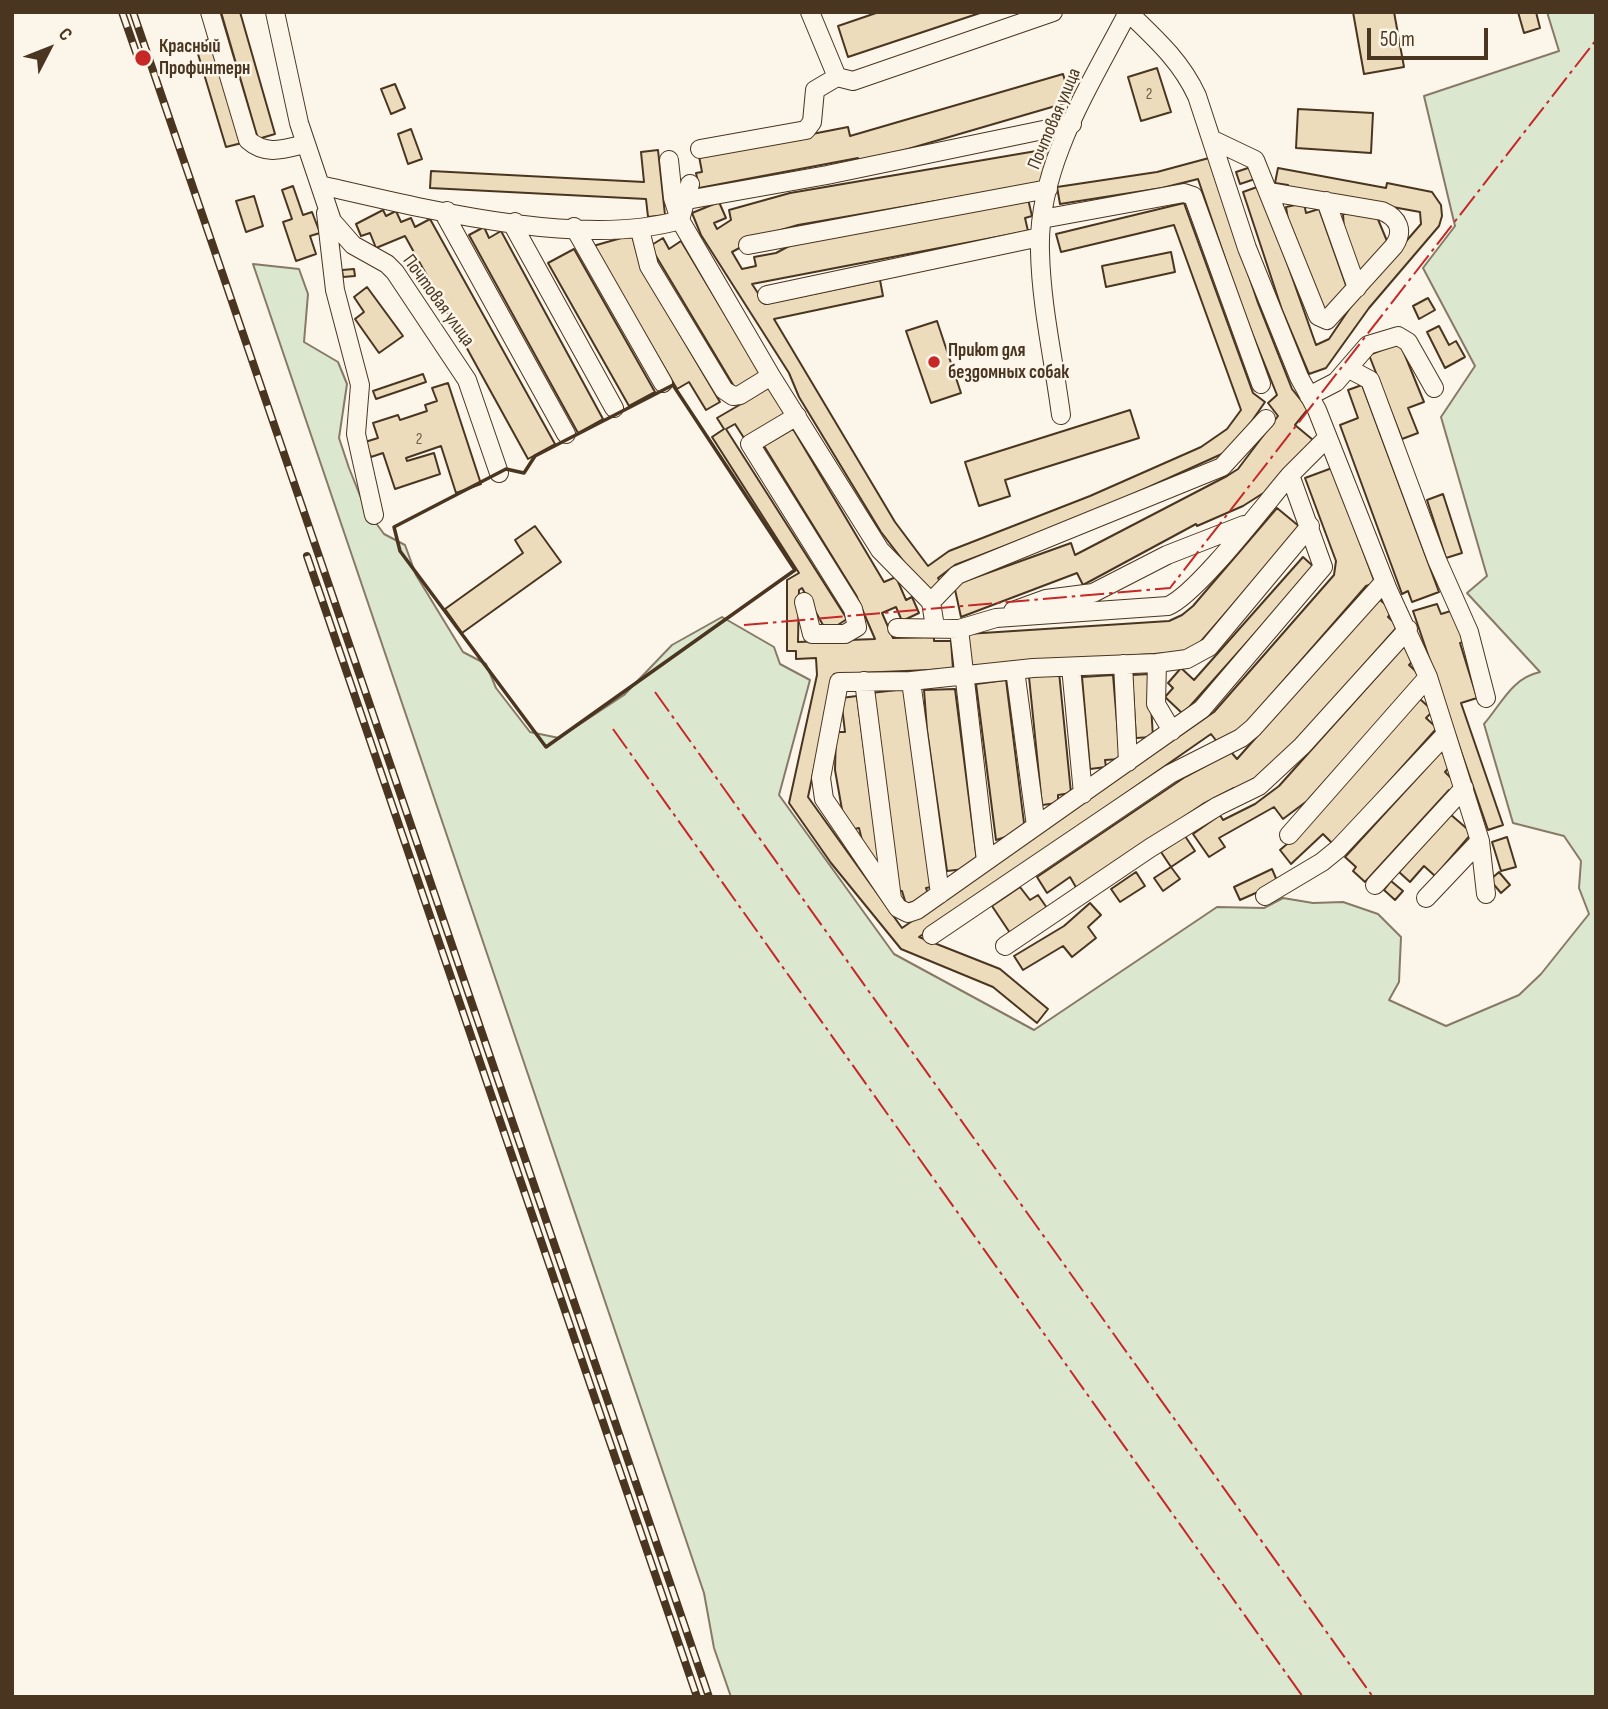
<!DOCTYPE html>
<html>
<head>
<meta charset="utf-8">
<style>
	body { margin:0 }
	#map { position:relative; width:1608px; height:1709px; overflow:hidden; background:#fbf6e9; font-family:"Sofia Sans Condensed",sans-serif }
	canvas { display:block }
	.frame { position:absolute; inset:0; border:14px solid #4a3520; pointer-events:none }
	.north { position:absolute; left:14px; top:14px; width:70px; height:70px; -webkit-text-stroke:5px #fbf6e9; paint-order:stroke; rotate:48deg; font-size:19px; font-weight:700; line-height:28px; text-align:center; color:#4a3520 }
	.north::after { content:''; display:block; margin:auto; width:24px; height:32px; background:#4a3520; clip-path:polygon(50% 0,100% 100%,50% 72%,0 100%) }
	.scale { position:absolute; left:1367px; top:28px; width:121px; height:32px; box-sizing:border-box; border:4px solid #4a3520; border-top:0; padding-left:9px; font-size:21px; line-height:24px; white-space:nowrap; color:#4a3520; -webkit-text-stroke:5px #fbf6e9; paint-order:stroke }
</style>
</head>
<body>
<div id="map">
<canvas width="1608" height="1709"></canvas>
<div class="frame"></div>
<div class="north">С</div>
<div class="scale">50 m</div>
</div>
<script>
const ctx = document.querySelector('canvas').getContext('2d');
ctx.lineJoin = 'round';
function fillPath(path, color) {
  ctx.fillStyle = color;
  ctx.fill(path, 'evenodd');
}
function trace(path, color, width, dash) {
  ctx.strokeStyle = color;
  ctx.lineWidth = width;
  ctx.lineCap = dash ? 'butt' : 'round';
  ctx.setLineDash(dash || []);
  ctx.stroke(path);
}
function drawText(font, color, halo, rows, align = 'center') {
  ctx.font = font + ' "Sofia Sans Condensed",sans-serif';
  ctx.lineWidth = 5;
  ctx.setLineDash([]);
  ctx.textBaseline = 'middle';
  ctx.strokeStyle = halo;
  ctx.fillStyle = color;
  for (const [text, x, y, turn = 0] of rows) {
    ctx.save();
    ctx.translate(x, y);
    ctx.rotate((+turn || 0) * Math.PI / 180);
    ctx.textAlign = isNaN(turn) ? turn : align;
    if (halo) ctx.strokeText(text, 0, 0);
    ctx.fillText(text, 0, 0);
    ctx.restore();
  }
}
const green = new Path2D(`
	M1547 12H1596V1697H731L714 1648 704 1593 253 264 299 269 308 294 304 342 338 362 347 384 339 438 349 468 365 508 384 534 405 545 416 575 463 652 486 664 496 688 530 732 559 738 624 695 672 645 722 617 774 647 780 664 810 680 779 795 894 954 1034 1030 1217 907 1264 908 1283 898 1313 903 1343 902 1378 914 1401 937 1399 982 1389 1000 1446 1026 1519 995 1541 974 1589 914 1579 888 1581 861 1564 836 1513 823 1484 724C1502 703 1512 678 1540 672L1467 593 1487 576 1441 417 1475 366 1423 268 1455 226 1424 96 1559 51Z`);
fillPath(green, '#dce7d0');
trace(green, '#887966', 2);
const building = new Path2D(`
	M221 12H240L275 134 258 139Z
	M879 12H983L848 57 838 26Z
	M1353 12H1394L1404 67 1364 74Z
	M1518 12H1536L1540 28 1524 33Z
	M211 39 242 143 226 147 195 44Z
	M1157 68 1171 112 1141 121 1128 77Z
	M1063 74 1067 87 1071 85 1076 100 860 163 858 158 699 188 696 173 702 172 699 156 848 127 850 136Z
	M395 84 405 108 391 114 381 89Z
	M1298 109 1373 113 1371 153 1296 148Z
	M411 129 422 159 408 164 398 134Z
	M1048 149 1050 158 1040 183 798 225 740 242 743 246 732 252 742 269 756 266 754 257 776 253 791 245 1028 199 1032 216 1025 218 1028 231 752 284 765 304 880 280 883 296 774 319 895 522 928 566 949 551 1090 496 1201 447 1227 429 1241 410 1174 225 1061 252 1056 234 1184 203 1253 393 1265 402 1238 441 1224 453 1096 511 955 565 938 578 941 583 928 593 881 532 799 397 789 373 701 235 692 213 719 202 726 218 714 223 717 229 731 220 729 210 790 193Z
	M658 150 665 215 648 217 646 199 430 188 431 171 644 182 641 152Z
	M1209 158 1258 303 1292 389 1308 409 1295 425 1313 440 1265 492 1243 506 1197 526 1196 524 1083 585 1077 573 961 617 954 585 1071 543 1075 555 1227 476 1238 469 1278 416 1268 403 1277 395 1242 308 1198 179 1162 188 1060 204 1057 187 1157 172Z
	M1251 167 1255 179 1240 184 1236 172Z
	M1278 168 1386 188 1387 183 1432 192 1441 205 1442 216 1439 226 1369 308 1326 368 1309 374 1282 310 1243 192 1260 186 1316 345 1329 339 1356 299 1421 224 1420 212 1288 188V185L1275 183Z
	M293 186 303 215 312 212 320 233 310 236 316 254 296 261 283 222 292 219 282 190Z
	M254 196 263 226 246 232 236 201Z
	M1304 203 1306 213 1319 209 1348 291 1325 312 1288 220 1286 207Z
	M383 210 386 216 396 211 401 222 411 218 415 227 430 219 555 444 528 459 405 236 376 248 370 233 361 236 356 224Z
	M1359 213 1377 217 1387 241 1386 249 1363 273 1356 267 1344 230 1343 214Z
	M484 227 489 238 501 231 603 419 578 433 469 235Z
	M632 235 641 268 720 402 706 410 689 382 677 389 593 246Z
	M663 238 669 249 681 241 760 373 735 388 650 246Z
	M574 249 655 392 629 406 548 263Z
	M1171 252 1175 272 1106 287 1102 266Z
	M354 269 355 276 343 277 342 270Z
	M367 287 403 336 379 353 355 319 364 312 354 297Z
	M1428 298 1435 310 1419 319 1413 306Z
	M937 321 961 393 931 403 906 331Z
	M1439 326 1449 345 1456 341 1465 357 1445 368 1427 332Z
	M1400 343 1424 402 1408 408 1418 433 1402 439 1369 355Z
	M423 374 426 382 376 399 373 391Z
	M448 383 481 484 456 493 441 446 406 458 407 461 434 453 440 474 395 489 383 453 371 457 365 442 378 438 373 423 398 415 400 420 427 411 425 405 437 401 432 388Z
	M1362 385 1439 592 1412 602 1408 591 1402 594 1340 425 1358 418 1348 390Z
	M772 386 788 412 744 438 735 424 726 429 847 619 827 632 802 588 799 590 798 642 875 639 856 595 764 446 793 429 884 582 896 577 906 600 912 597 919 613 902 621 896 607 882 613 893 638 934 637V641H951L953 669 834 674 808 797 902 928 1214 712 1334 575 1336 561 1305 478 1332 468 1375 583 1366 586 1236 735 1218 743 1211 734 919 937 1000 969 1048 1009 1037 1023 993 987 901 949 831 863 789 803 817 675 816 658 796 659V651H787V580L799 573 712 437 724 429 717 418Z
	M1130 410 1139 438 1005 480 1010 496 979 506 965 462Z
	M1443 494 1462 553 1446 558 1427 500Z
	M1277 508 1300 527 1196 647 1185 652 969 666 967 634 1169 621 1182 615 1193 606Z
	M535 526 561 562 462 633 445 609 523 553 515 540Z
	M1303 557 1314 567 1183 714 1165 697 1173 688 1168 683 1181 668 1194 680Z
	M1379 599 1393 611 1388 617 1398 626 1291 747 1255 781 1253 779 1237 792 1234 788 1203 804 1077 889 1070 877 1047 893 1037 877 1185 777 1231 752 1237 759Z
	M1437 604 1441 614 1454 610 1464 642 1460 643 1477 698 1461 703 1503 825 1488 830 1413 611Z
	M1406 644 1414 660 1409 665 1420 675 1307 801 1283 819 1274 807 1219 838 1225 847 1209 857 1193 834 1220 815 1223 820 1255 804 1279 786Z
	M1059 672 1071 793 1058 795V803L1042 805 1029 677Z
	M1149 674 1153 737 1136 738 1132 675Z
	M1113 675 1120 759 1105 760 1106 767 1090 769 1082 677Z
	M1006 680 1025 831 996 840 976 684Z
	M905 689 932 887 926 888 929 897 906 904 902 891H899L871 693Z
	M955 689 977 861 965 869 947 871 927 730 924 690Z
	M857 696 874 823 885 869 866 857 859 828 850 830 844 821 835 770 836 732H845L841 698Z
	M1420 699 1433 711 1426 718 1437 728 1333 844 1323 834 1291 864 1280 850 1301 832Z
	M1441 752 1453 763 1445 772 1458 785 1451 792 1449 790 1365 882 1353 871 1356 867 1345 857Z
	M1450 814 1472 833 1435 876 1424 866 1410 882 1399 872Z
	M1185 836 1195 851 1171 867 1161 852Z
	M1507 837 1516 867 1501 871 1492 842Z
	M1171 867 1180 879 1163 891 1154 878Z
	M1272 869 1278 883 1240 900 1234 887Z
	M1136 872 1145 886 1120 902 1111 889Z
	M1499 872 1510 885 1501 893 1490 880Z
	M1391 881 1403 891 1395 900 1384 890Z
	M1020 887 1030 900 1038 895 1047 908 1010 933 992 906Z
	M1090 903 1101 915 1088 927 1096 938 1072 957 1063 946 1023 970 1014 956 1064 926Z`);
fillPath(building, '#ecdcbc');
trace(building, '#4a3520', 2);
const minor = new Path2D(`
	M210 12 248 140C266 156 284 149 305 144
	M275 12 299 123 332 221 353 245 387 264 395 272 467 380 499 473
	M810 12 837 77 853 81 1053 12
	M1128 12C1155 38 1181 61 1197 96L1247 248 1299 377 1317 410 1388 590 1428 677 1480 841 1486 894
	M1213 140 1255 160 1318 316 1327 320 1394 246C1404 231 1399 218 1382 211L1270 192
	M700 149 806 130 812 122 815 90 837 77
	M690 184 680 220 771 376 880 550 931 602
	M320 185C421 208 581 249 680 220L673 198 669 160
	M687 200 827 175 1072 124
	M1326 201 1357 288
	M447 211 446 217 566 434
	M326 213 335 290 360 385 356 434 374 515
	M1042 219 1184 193 1193 196 1261 384
	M515 222 514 227 614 408
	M574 227 663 383
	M640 230 649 266 724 390 733 396 740 395 771 376
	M748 245 1048 189
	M767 295 1040 237
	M1349 369 1370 380 1437 560 1469 632 1486 698
	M1309 396 1336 382 1368 345 1398 336 1408 342 1434 388
	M1061 415C1054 361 1041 305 1040 251 1037 166 1091 84 1128 12
	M797 416 750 444 853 609 857 627 845 634H812L804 602
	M1310 526 1209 647 1187 659 1157 663 1033 668 911 681 839 682 821 778 824 799 898 908 908 913 917 910 1202 709 1323 567 1290 475 1327 438
	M1013 611 1046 599 1093 593 1167 555 1244 525
	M935 627 931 602 957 575 1222 467 1266 419
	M897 628 959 629 996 618 1168 606C1197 594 1266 503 1290 475
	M959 629 986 861
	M1157 663 1156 704 1172 731
	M1123 664 1128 762
	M1071 667 1083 794
	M1015 670 1036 826
	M864 681 892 899
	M911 681 940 894
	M1289 835 1428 677
	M1375 885 1464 788
	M1265 896 1322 862 1338 849 1446 734
	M1426 898 1480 841
	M932 935 1170 774 1241 738 1253 728 1384 582
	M1005 946 1150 848 1218 806 1259 786 1302 746 1408 629`);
trace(minor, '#4a3520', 20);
trace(minor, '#fbf6e9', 18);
const rail = new Path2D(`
	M122 12 137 55
	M133 12 709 1697
	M307 556 697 1697`);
trace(rail, '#4a3520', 8);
trace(rail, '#fbf6e9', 5, [16]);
trace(new Path2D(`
	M673 385 795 570 546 747 400 551 394 527 506 469 524 473 535 456Z`), '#4a3520', 3.5);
trace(new Path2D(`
	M744 625 1170 588 1596 40
	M655 692 1373 1697
	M613 729 1303 1697`), '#c62828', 2, [24, 5, 3.5, 5]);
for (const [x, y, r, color] of [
	[143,58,9,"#c62828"],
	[934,362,7,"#c62828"]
]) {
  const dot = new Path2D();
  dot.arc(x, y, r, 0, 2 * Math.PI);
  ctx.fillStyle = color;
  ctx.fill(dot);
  trace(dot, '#fbf6e9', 2.5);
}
drawText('16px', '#725f47', null, [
	["2",1149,95],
	["2",419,440]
]);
drawText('bold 19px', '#4a3520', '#fbf6e9', [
	["Красный",159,47],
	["Профинтерн",159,69],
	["Приют для",948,351],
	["бездомных собак",948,373]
], 'left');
drawText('19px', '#4a3520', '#fbf6e9', [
	["Почтовая улица",1055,119,-67],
	["Почтовая улица",438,301,54]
]);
</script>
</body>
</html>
